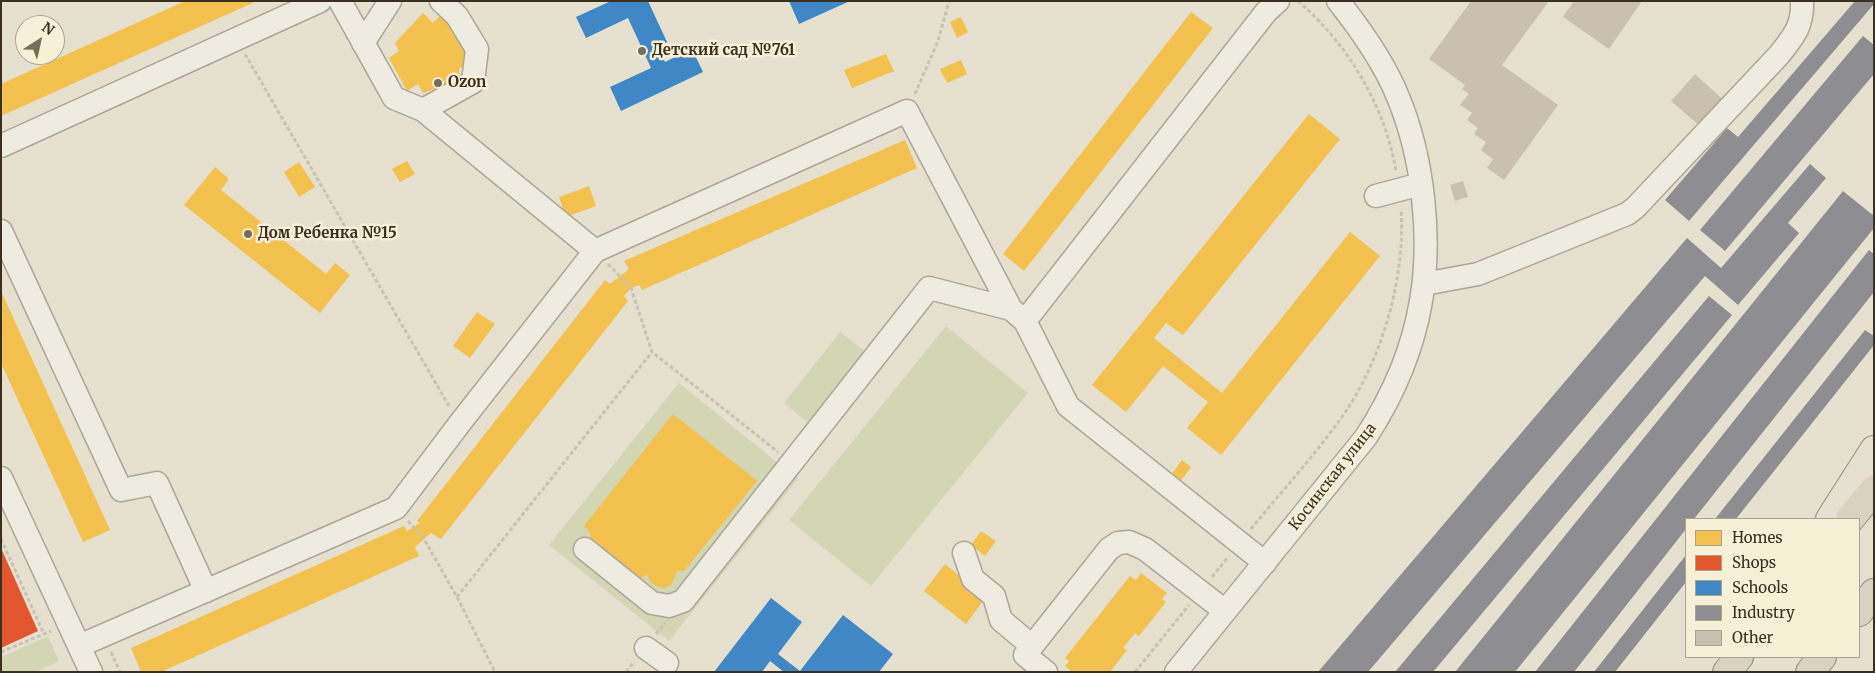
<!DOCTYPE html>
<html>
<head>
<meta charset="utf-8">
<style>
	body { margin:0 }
	#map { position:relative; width:1875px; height:673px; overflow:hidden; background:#e6e1cf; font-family:Merriweather,serif }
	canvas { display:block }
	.frame { position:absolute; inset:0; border:2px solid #3b2f1f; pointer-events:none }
	.legend { position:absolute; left:1685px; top:518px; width:175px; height:140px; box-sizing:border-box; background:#f6f0d6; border:1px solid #aba38d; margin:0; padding:6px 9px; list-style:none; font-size:15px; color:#3b2f1f }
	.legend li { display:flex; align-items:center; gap:10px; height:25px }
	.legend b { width:25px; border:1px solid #aba38d }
	.north { position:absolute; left:15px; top:15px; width:50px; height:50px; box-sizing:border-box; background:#f6f0d6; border:1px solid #aba38d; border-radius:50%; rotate:35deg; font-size:14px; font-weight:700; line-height:20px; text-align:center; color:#3b2f1f }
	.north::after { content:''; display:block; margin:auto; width:18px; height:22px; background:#776d5d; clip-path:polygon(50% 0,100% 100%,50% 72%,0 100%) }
</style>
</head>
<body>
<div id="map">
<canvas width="1875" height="673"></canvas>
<div class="frame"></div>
<ul class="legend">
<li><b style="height:14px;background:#f2c14e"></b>Homes</li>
<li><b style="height:14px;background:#e4572e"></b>Shops</li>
<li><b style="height:14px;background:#3f88c5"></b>Schools</li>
<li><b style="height:14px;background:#8d8d92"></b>Industry</li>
<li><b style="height:14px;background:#cac0b0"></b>Other</li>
</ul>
<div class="north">N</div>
</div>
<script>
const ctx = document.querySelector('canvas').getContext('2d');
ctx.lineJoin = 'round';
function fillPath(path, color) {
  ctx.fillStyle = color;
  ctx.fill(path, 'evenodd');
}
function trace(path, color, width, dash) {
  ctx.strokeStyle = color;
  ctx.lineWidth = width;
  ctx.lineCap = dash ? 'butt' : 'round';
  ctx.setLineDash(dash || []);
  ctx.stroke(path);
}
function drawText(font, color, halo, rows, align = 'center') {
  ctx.font = font + ' Merriweather,serif';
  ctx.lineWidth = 5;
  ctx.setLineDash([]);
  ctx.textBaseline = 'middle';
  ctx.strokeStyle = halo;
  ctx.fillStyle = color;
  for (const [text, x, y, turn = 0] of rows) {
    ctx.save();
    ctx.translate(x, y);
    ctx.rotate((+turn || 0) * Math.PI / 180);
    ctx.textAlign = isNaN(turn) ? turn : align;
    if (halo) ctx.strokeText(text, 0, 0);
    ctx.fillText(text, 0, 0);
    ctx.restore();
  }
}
fillPath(new Path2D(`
	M946 326 1028 393 871 586 789 520Z
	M840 332 866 352 810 424 784 403Z
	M679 383 798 479 669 641 549 545Z
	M48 636 59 661 36 672H2L1 657Z`), '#d3d6b2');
fillPath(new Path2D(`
	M185 1H257L1 116V84Z
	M1191 12 1213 28 1024 271 1003 254Z
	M423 13 433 23 441 15 450 22 467 52 468 66 459 68 460 80 423 93 418 84 407 91 389 58 399 51 395 43Z
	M961 17 968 32 957 38 950 22Z
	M886 54 894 71 852 88 844 70Z
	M961 60 967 74 947 83 940 69Z
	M1309 114 1340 139 1183 335 1166 323 1154 338 1222 393 1350 232 1380 256 1221 455 1187 428 1208 402 1163 366 1126 412 1092 385Z
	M905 140 917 168 642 290 639 285 631 288 624 296 628 301 441 539 431 533 415 547 419 556 161 672H141L131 648 404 526 407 531 420 523 417 521 605 280 610 284 629 269 624 261Z
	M407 161 415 174 400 182 392 169Z
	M299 162 315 187 299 197 284 172Z
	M215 167 229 179 221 190 326 274 335 263 350 275 320 313 184 205Z
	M589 186 596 206 566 217 559 197Z
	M1 291 110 530 83 542 1 363Z
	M477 312 495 324 470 358 453 346Z
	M673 414 757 481 684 571H677L671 585 664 588 656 586 650 581 647 574 640 579 591 540 589 531 584 526Z
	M1182 460 1191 467 1180 482 1171 475Z
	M981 531 996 541 985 556 971 545Z
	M945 564 986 597 966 624 924 591Z
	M1141 573 1167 593 1162 599 1166 602 1139 636 1135 633 1123 648 1127 650 1110 672H1072L1065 666 1069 661 1065 658 1130 576 1136 580Z`), '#f2c14e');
fillPath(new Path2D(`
	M1 548 38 631 1 648Z`), '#e4572e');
fillPath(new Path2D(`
	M611 1H648L667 42 657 47 665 62 692 49 703 72 621 111 610 87 651 68 628 18 586 38 576 17Z
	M789 1H850L799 24Z
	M771 598 802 622 778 654 800 671 843 615 893 654 879 672H784L770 661 762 672H714Z`), '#3f88c5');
fillPath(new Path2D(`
	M1855 1H1874V4L1689 221 1665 200 1727 128 1738 137Z
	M1863 36 1874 45V74L1725 251 1700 230Z
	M1810 164 1826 178 1788 223 1799 233 1738 305 1705 276 1368 672H1318L1687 238 1721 268Z
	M1843 191 1874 216V228L1515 672H1455Z
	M1869 250 1874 254V292L1694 519H1686V529L1574 672H1535Z
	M1709 296 1732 315 1433 672H1395Z
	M1865 330 1874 336V345L1736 519H1715Z
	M1686 555V582L1615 672H1594Z`), '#8d8d92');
fillPath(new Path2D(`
	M1471 1H1549L1502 65 1558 105 1504 180 1487 168 1493 159 1481 150 1486 142 1474 134 1478 128 1467 120 1472 113 1460 105 1469 94 1462 89 1465 85 1429 59Z
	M1574 1H1642L1609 49 1563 17Z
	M1695 74 1725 101 1701 127 1671 101Z
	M1463 181 1468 197 1455 201 1450 185Z`), '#cac0b0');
const minor = new Path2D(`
	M340 1 394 98 423 110 595 251
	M363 43 390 1
	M423 110 473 82 477 49 457 16 441 1
	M1 146 320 1
	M1376 196 1421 184
	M1 231 121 490 157 483 206 591
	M1424 284 1478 274 1627 214 1635 208 1779 55C1794 36 1803 26 1802 1
	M1025 321 1266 12 1278 1
	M1 478 91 672
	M585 549 652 603 669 606 683 601 929 288 1011 309
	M964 553 973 579 994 596 1001 620 1032 646
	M79 646 396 508 460 423 595 251 907 111 1011 309 1025 321 1068 406 1265 563
	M646 648 667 663
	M1046 672 1025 655 1109 549 1118 543 1129 542 1145 549 1225 611
	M1176 672 1366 437C1392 397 1413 349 1421 301 1432 237 1423 157 1398 97 1384 62 1361 30 1338 1`);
const major = new Path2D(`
	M1830 519 1874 450`);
const highway = new Path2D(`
	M1850 519 1874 490
	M1859 612 1874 593
	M1727 672 1739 657
	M1810 672 1822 657`);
trace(minor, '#aba698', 25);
trace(major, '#918b7e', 30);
trace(highway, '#918b7e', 30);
trace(new Path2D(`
	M1298 1C1348 44 1385 106 1396 171
	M245 54 449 406
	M915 94 938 41 949 1
	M608 264 631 288 652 352 778 452
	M408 521 424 539 457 597 495 672
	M1251 529C1282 491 1316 454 1344 414 1382 359 1406 276 1401 209
	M1 539 44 634
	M1212 577 1228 557
	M457 597 652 352
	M656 634 665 623
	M1 652 51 631
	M111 652 120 672
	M626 672 634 662
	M1135 672 1189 605`), '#c7c2b7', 3, [4, 2.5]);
trace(minor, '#eeebe1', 22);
trace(major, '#e5e1d2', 28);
trace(highway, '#d9d2c0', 28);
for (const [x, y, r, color] of [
	[642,51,5,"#776d5d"],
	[438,83,5,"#776d5d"],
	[248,234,5,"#776d5d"]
]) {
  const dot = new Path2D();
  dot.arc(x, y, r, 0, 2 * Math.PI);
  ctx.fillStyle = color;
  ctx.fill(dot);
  trace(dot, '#f6f0d6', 2);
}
drawText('bold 15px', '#3b2f1f', '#f6f0d6', [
	["Детский сад №761",652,51],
	["Ozon",448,83],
	["Дом Ребенка №15",258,234]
], 'left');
drawText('15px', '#3b2f1f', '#f6f0d6', [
	["Косинская улица",1333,477,-52]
]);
</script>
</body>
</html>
